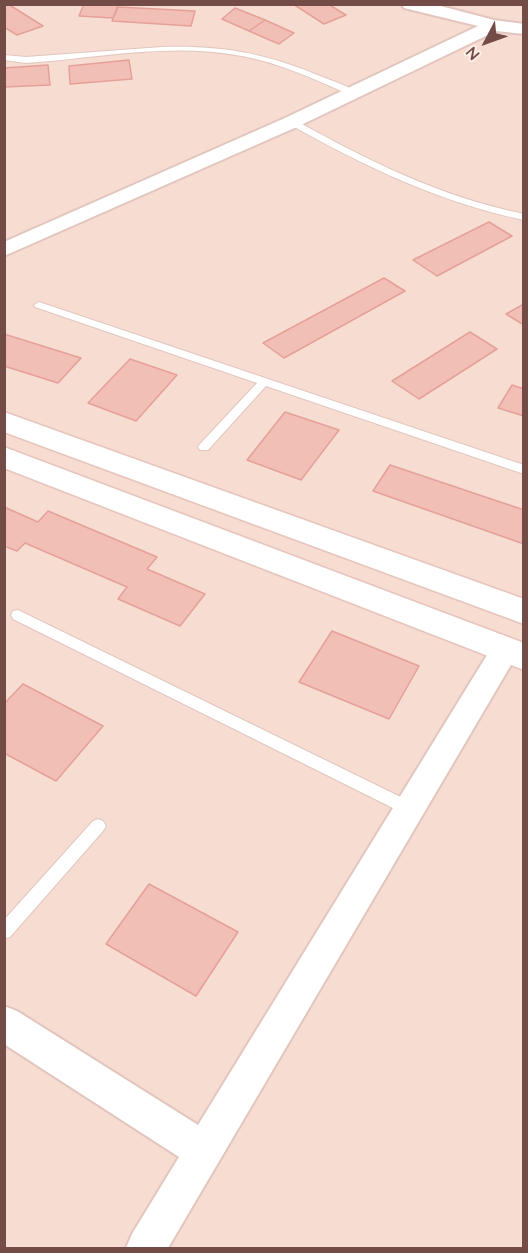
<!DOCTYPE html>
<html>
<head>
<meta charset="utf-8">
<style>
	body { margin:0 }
	#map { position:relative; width:528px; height:1253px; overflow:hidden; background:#fceadf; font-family:Quicksand,sans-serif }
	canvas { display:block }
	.frame { position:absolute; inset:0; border:6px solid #734b47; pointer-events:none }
	.north { position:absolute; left:456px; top:12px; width:60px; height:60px; -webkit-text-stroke:4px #ffefe6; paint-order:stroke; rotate:229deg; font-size:16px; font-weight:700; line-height:24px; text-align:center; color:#734b47 }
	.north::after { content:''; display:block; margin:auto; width:21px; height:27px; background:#734b47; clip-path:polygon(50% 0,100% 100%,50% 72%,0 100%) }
</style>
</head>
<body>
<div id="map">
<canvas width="528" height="1253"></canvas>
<div class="frame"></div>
<div class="north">N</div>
</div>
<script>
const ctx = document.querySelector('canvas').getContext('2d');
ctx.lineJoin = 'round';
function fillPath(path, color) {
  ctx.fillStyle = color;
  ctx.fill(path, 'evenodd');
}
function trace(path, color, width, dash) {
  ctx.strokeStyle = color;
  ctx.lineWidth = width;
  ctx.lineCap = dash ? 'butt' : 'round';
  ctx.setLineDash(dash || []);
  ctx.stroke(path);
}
fillPath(new Path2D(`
	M5 5H523V1248H5Z`), '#f6dcd1');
const building = new Path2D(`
	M4 4H8L43 26 17 35 4 27Z
	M84 4H112L118 5 113 18 79 16Z
	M293 4H328L346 15 324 24Z
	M118 7 195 11 191 26 112 21Z
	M235 8 265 20 249 31 222 19Z
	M265 20 294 33 279 44 249 31Z
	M129 60 132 79 70 84 69 66Z
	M48 65 50 85 4 87V68Z
	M489 222 512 236 437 276 413 260Z
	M384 278 405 291 284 358 263 343Z
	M524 304V325L506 314Z
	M470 332 497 349 419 399 392 381Z
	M4 334 81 358 58 383 4 366Z
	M130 359 177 375 136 421 88 403Z
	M512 385 524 389V416L498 408Z
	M285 412 339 430 301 480 247 460Z
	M390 465 524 510V544L373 491Z
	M4 507 38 522 48 511 157 557 147 569 205 594 180 626 118 599 127 587 25 543 17 551 4 546Z
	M332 631 419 666 389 719 299 682Z
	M23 684 103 726 56 781 4 753V704Z
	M149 884 238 932 196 996 106 944Z`);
fillPath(building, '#f2bfb7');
trace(building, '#e5a097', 1.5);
const lane = new Path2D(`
	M162 47C220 45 266 53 320 76 332 81 348 85 357 93L350 95C315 79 279 63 242 56 171 42 97 58 26 63L4 60V55L26 57Z
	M289 120H295C368 161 441 197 524 214V220C438 202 364 166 289 124Z
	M39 302 524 465V474L266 386 208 450H200L198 447 200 444 257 383 35 307 34 305Z
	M18 610 415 804 418 809 415 814 410 815 405 814 13 619 11 615 13 611Z
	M98 819 103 821 106 826 103 831 10 937 4 939V920L93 821Z`);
const street = new Path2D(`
	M402 4H433L494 20 524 24V34L496 31 299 126 4 256V242L285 118 478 26 404 8Z
	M505 639 515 642 519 650 515 658 168 1248H126L132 1234 179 1157 4 1044V1006L17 1011 198 1125 495 642Z`);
const secondary = new Path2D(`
	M4 412 524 599V624L4 432Z
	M4 447 524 643V670L4 468Z`);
trace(lane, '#e2c6be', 2);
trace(street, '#e2c6be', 4);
trace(secondary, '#e7c4bb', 3);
fillPath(lane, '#fff');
fillPath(street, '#fff');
fillPath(secondary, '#fff');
</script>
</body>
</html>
